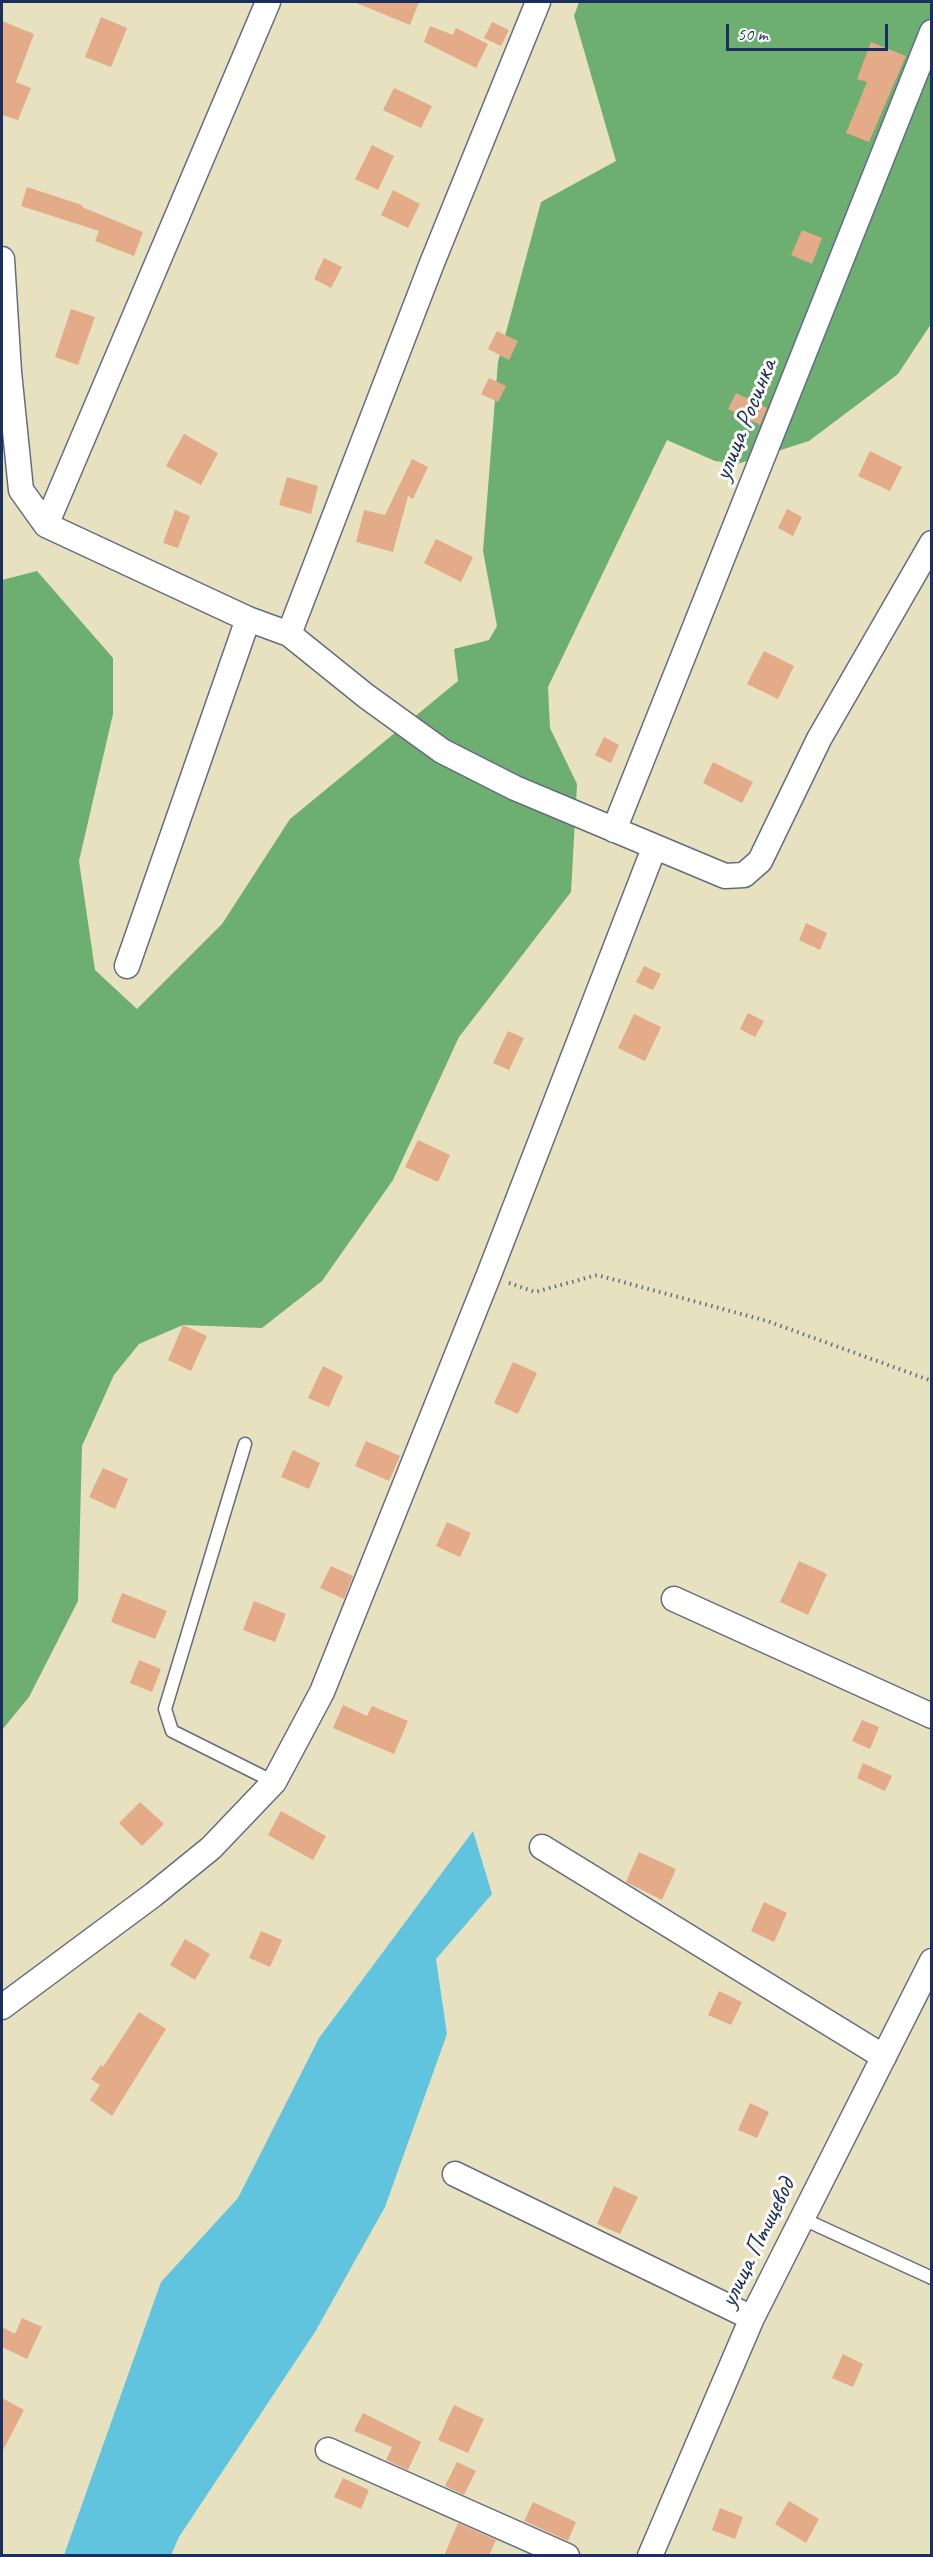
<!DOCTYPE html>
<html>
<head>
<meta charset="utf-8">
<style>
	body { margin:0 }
	#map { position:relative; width:933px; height:2557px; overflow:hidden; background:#e8e1bf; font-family:Caveat,sans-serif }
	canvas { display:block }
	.frame { position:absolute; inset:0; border:3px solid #1b2f5e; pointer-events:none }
	.scale { position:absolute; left:726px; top:24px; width:162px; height:27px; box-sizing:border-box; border:3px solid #1b2f5e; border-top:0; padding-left:8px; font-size:18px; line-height:21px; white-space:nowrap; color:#1b2f5e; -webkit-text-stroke:4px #fdfcf7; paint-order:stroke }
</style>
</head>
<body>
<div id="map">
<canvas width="933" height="2557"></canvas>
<div class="frame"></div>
<div class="scale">50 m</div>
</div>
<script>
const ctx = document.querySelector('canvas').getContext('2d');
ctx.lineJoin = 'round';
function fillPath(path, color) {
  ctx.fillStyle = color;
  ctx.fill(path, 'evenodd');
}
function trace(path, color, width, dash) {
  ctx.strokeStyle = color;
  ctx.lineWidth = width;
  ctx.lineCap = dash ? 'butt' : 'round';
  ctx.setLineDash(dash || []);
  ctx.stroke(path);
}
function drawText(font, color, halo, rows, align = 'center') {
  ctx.font = font + ' Caveat,sans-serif';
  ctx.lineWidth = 6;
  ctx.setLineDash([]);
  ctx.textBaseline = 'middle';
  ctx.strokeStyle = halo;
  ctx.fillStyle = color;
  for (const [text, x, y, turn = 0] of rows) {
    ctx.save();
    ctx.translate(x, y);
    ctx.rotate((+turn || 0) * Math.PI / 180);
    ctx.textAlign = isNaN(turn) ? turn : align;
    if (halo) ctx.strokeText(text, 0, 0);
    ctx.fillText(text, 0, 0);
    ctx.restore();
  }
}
fillPath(new Path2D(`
	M579 2H931V324L898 374 809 441 737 464 715 461 667 440 548 687 550 728 577 784 571 892 459 1037 393 1180 322 1281 262 1328 183 1325 139 1344 114 1375 82 1446 78 1601 29 1697 2 1730V580L37 571 113 658V714L79 861 95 970 137 1009 222 924 290 819 458 681 454 649 489 640 497 626 483 551 498 362 541 202 616 161 574 16Z`), '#6dae71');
fillPath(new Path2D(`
	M473 1831 492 1894 436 1959 447 2034 385 2207 315 2332 179 2537 171 2555H64L161 2282 238 2198 319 2038Z`), '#61c4df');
fillPath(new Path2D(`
	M354 2H419L410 25Z
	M101 17 127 28 111 67 85 57Z
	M2 21 34 34 16 82 31 88 18 120 2 115Z
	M492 22 509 30 501 46 484 38Z
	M430 26 453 35 456 28 488 44 476 68 424 42Z
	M871 42 906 56 869 142 846 133 867 82 857 79Z
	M394 88 432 106 421 128 383 110Z
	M372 145 394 156 378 190 355 179Z
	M27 187 82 205V207L143 232 134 256 95 241 99 231 21 206Z
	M393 190 420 204 408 228 381 215Z
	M802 230 822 238 812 264 791 255Z
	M324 258 342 267 331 288 314 279Z
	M71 309 95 317 78 365 55 357Z
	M497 331 518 341 509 360 488 349Z
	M489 378 506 386 498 402 481 394Z
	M736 393 767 408 760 425 728 409Z
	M184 434 218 453 201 485 166 466Z
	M870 451 902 467 890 491 858 476Z
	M412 459 428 467 413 499 408 496 393 552 356 542 364 510 385 515Z
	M287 477 318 486 311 514 279 505Z
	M787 509 802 517 793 536 778 528Z
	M175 510 190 516 178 548 163 543Z
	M436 539 473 557 461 582 424 563Z
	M764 651 794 666 778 699 747 684Z
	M604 737 619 745 611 763 595 755Z
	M713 762 753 782 742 803 703 783Z
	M806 923 827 933 820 950 799 940Z
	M644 966 661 974 653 990 636 982Z
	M748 1013 764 1021 755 1037 740 1029Z
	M634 1014 661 1027 645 1061 618 1048Z
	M508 1031 524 1038 509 1070 493 1063Z
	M418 1140 450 1155 438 1182 405 1167Z
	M183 1325 207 1336 191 1371 168 1360Z
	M513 1362 537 1373 518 1414 494 1403Z
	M323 1366 343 1376 329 1407 308 1398Z
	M366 1441 400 1456 389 1481 355 1466Z
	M293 1450 320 1463 309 1489 281 1477Z
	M103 1468 128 1479 115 1509 89 1497Z
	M447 1522 471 1533 460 1557 436 1546Z
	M799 1561 827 1574 808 1615 780 1602Z
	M331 1566 353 1576 344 1599 320 1588Z
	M122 1593 167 1611 155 1639 111 1622Z
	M254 1601 286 1614 275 1642 243 1630Z
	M139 1660 161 1669 152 1692 130 1683Z
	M343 1705 367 1716 372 1706 408 1721 394 1754 333 1728Z
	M862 1720 879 1727 870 1749 852 1741Z
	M863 1763 892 1776 885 1791 857 1778Z
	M140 1802 164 1824 142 1846 119 1823Z
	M281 1811 326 1836 313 1860 268 1835Z
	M639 1852 676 1869 662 1900 626 1882Z
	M764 1902 787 1913 774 1942 751 1931Z
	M261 1931 282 1940 270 1967 249 1958Z
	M185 1939 210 1954 195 1980 170 1965Z
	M719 1991 742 2002 731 2025 708 2015Z
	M139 2012 166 2029 112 2116 90 2100 100 2085 91 2079 101 2065 103 2067Z
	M750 2103 769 2112 757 2138 738 2130Z
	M614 2186 638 2197 620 2234 597 2224Z
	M22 2318 42 2327 27 2359 2 2347V2327L15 2334Z
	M843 2354 863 2364 853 2387 832 2378Z
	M2 2398 24 2410 2 2452Z
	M454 2405 484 2419 468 2453 438 2440Z
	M363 2413 421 2442 408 2470 386 2460 392 2447 354 2431Z
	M457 2462 476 2471 464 2495 445 2486Z
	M343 2478 369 2490 361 2509 334 2497Z
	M789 2501 819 2519 806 2543 775 2524Z
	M533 2502 576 2522 568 2541 524 2521Z
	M720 2508 743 2517 735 2539 712 2530Z
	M458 2523 496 2540 489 2556H444Z`), '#e3ab88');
const lane = new Path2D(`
	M245 1444 165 1709 172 1731 274 1782
	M801 2218 932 2278`);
const street = new Path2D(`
	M2 259 9 372 21 490 46 525 248 619 289 634 366 696 442 751 515 788 725 876 744 875 760 861 819 739 932 543
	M46 525 268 2
	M289 634 432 263 538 2
	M614 830 932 32
	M127 966 248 619
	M674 1599 932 1716
	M542 1847 884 2057
	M2 2007 153 1895 211 1848 274 1782 322 1692 488 1277 654 848
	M455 2174 752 2318
	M328 2450 567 2556
	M650 2556 752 2318 932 1961`);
trace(lane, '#636d80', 15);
trace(street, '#636d80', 27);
trace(new Path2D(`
	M509 1283 535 1292 597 1275 767 1321 932 1381`), '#636d80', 4, [1.5, 4.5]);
trace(lane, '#fff', 12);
trace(street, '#fff', 24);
drawText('26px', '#1b2f5e', '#fdfcf7', [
	["улица Росинка",746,420,-68],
	["улица Птицевод",758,2243,-64]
]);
</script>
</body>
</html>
